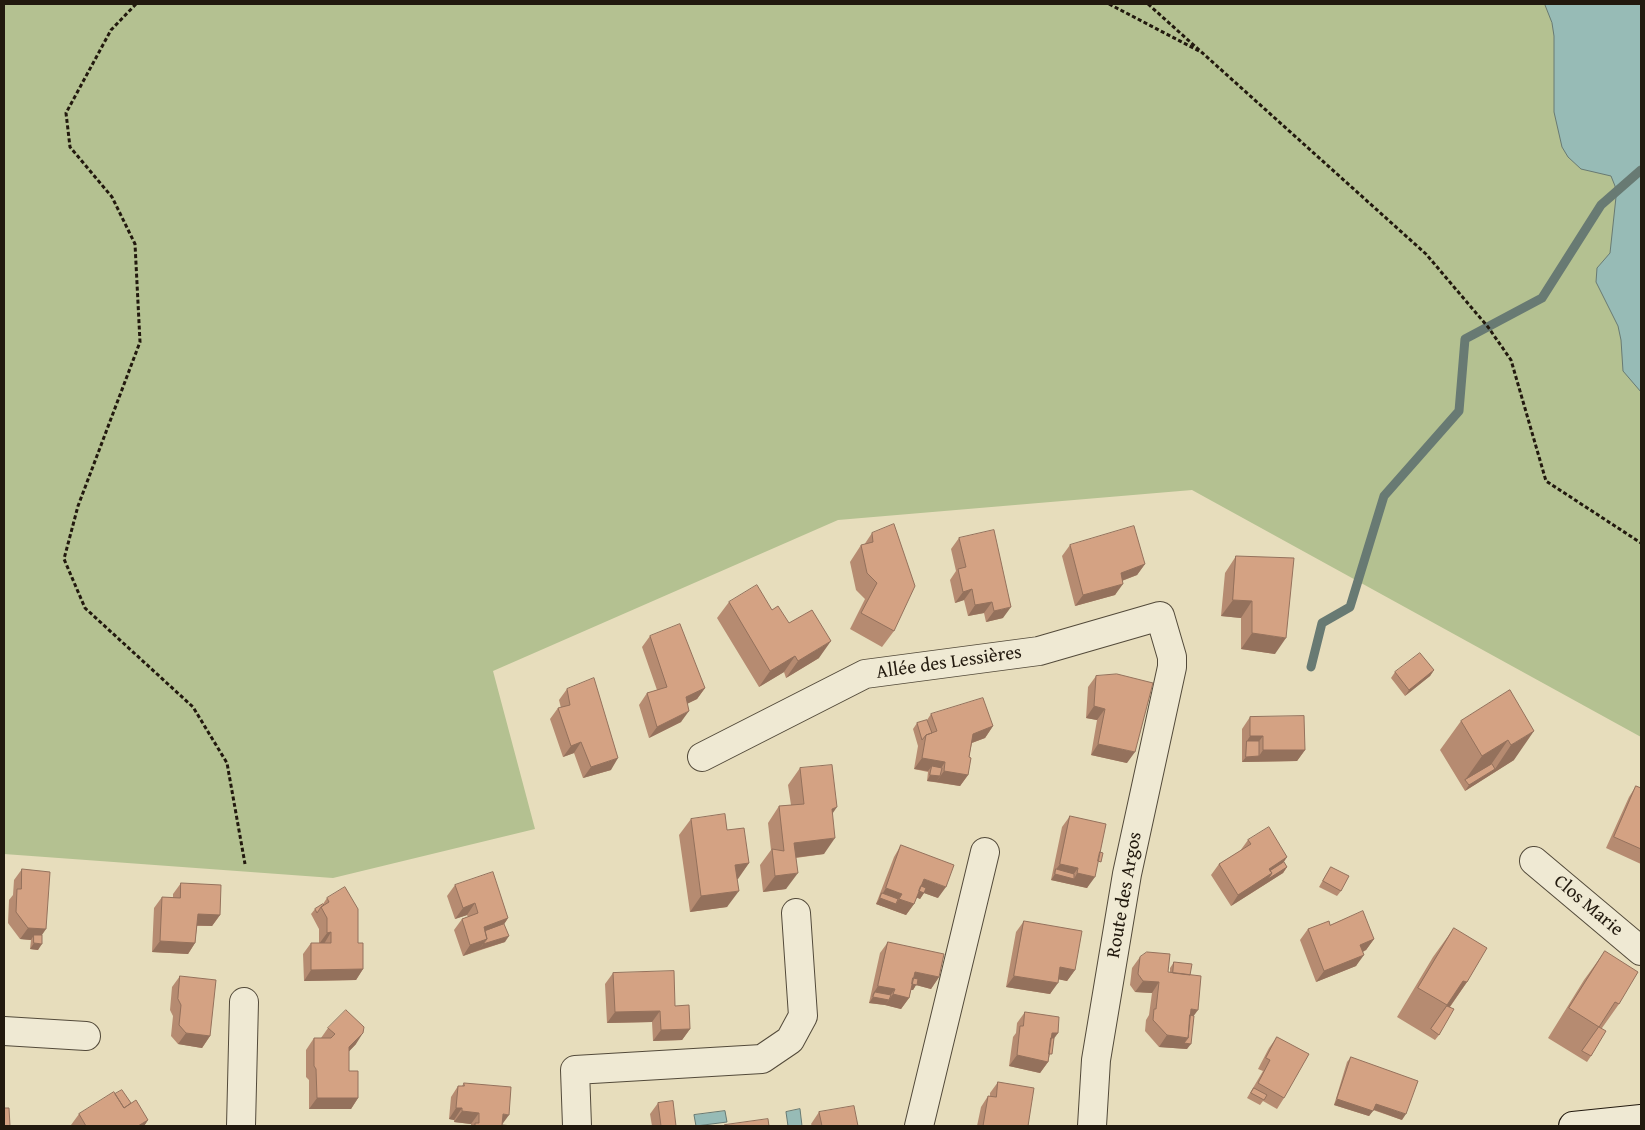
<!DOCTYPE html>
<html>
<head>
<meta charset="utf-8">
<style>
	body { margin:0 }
	#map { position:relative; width:1645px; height:1130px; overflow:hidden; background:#e7ddbc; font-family:"Gentium Book Plus",serif }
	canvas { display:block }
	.frame { position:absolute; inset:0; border:5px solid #22190e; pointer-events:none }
</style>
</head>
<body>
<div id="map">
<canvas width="1645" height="1130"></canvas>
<div class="frame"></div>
</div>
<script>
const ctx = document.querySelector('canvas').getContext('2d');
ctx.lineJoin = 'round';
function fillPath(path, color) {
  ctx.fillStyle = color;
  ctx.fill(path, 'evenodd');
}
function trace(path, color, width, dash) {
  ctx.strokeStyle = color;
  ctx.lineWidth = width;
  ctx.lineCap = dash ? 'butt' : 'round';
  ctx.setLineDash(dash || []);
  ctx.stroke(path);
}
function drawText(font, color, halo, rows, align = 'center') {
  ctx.font = font + ' "Gentium Book Plus",serif';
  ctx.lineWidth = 4;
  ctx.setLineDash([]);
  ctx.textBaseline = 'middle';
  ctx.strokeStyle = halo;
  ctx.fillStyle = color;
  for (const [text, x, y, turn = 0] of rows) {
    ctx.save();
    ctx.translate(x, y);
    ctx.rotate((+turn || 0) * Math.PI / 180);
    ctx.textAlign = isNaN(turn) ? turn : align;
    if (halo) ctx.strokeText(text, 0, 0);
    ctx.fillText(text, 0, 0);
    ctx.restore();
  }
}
fillPath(new Path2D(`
	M4 4H1641V737L1192 490 838 520 493 671 535 829 333 878 4 854Z`), '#b4c191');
const water = new Path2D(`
	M1545 4H1641V392L1623 371 1621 340 1618 326 1596 282 1597 268 1610 253 1616 197 1615 186 1611 176 1581 169 1568 157 1562 147 1554 112V36L1552 23Z
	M800 1109 802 1126H788L786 1112Z
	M725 1111 727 1122 696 1126 694 1115Z`);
fillPath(water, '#97bbb6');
trace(water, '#687a73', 1);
trace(new Path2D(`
	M1311 667 1322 623 1350 607 1384 496 1459 411 1465 339 1542 298 1601 205 1641 170`), '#687a73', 9);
const street = new Path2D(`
	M702 757 865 674 1039 651 1160 616 1172 657V667L1127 874 1096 1060 1092 1126
	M1534 861 1641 951
	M4 1031 86 1036
	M241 1126 244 1002
	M577 1126 575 1070 762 1059 790 1040 803 1016 796 913
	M919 1126 985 852`);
const secondary = new Path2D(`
	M1573 1126 1641 1119`);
trace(street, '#534a3a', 30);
trace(secondary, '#22190e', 30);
trace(new Path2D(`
	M136 4 111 30 66 113 70 147 112 197 135 244 140 342 78 506 64 559 85 608 193 707 227 763 245 864
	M1109 4 1201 52
	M1148 4 1426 254 1488 327 1511 360 1546 481 1641 543`), '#22190e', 3, [4, 2.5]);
trace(street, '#efe9d3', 28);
trace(secondary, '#efe9d3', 28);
fillPath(new Path2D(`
	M872 533 894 631 882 647 850 629 865 599 856 590 850 562 861 545H864Z
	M959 538 1003 618 986 622 984 613 968 616 964 600 955 603 950 580 956 571 951 549Z
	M1070 545 1145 564 1137 575 1122 581 1115 595 1075 606 1062 556Z
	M1236 556 1275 654 1241 649V618L1221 616 1225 573Z
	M729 602 772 610 789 623 819 658 786 678 784 672 759 687 717 618Z
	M650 636 705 688 697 699 687 704 681 722 649 738 639 705 647 693 657 690 642 647Z
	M1434 670 1430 676 1405 696 1391 678 1395 672Z
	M1096 676 1127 763 1091 755 1097 720 1086 718 1088 687Z
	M567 689 611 770 583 778 574 753 563 757 550 719 558 708H561L559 700Z
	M1510 690 1514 760 1465 791 1440 750 1461 721Z
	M931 714 993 726 985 738 972 743 969 757 968 775 960 786 927 781 928 772 914 769 918 746 913 729 917 723 927 720Z
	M1250 717 1305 750 1297 761 1242 762V729Z
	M800 768 832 814 824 854 796 858 786 889 763 892 760 865 771 850 768 823 779 806 791 805 788 785Z
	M1636 786 1641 788V864L1606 848 1629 797Z
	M1070 816 1097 868 1087 888 1051 880 1062 827Z
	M691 819 727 830 749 863 737 879 727 907 690 912 679 835Z
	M1248 840 1287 857 1283 862 1287 867 1283 873 1231 906 1211 875 1219 864 1240 851Z
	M901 845 938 898 924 893 920 899 917 897 914 904 906 915 876 904 894 857Z
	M1331 867 1341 891 1337 896 1319 887 1327 873Z
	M22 869 42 935 38 950 30 949 31 940 20 939 8 923 9 900 13 895 14 880Z
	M181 883 220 915 212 926H197L195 943 188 954 152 952 154 908 162 897 173 898V894Z
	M455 885 508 918 504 924 505 942 463 956 454 930 462 919 468 917 467 915 455 919 447 896Z
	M327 898 358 943 363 969 356 980 304 981 303 954 311 943H319V929L311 914 315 909 323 904Z
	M1024 921 1075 970 1067 981 1058 979 1050 994 1006 987 1016 932Z
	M1330 925 1374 939 1366 950 1363 952 1356 966 1316 982 1300 940 1308 929Z
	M1454 928 1467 982 1450 1007 1439 1035 1435 1040 1397 1017 1433 957Z
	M888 942 939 977 931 989 916 985 913 990H911L909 998 901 1009 885 1005 869 1003 880 953Z
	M1605 951 1619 1004 1602 1028 1591 1056 1587 1062 1548 1038 1584 980Z
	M1140 957 1168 972 1170 973V968L1174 962 1190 975 1194 1016 1187 1049 1159 1047 1145 1031 1146 1020 1149 1015 1152 993 1135 992 1130 985 1132 968Z
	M613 973 675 1006 690 1029 682 1040 653 1041 652 1022 607 1023 605 984Z
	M180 976 210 1036 202 1048 178 1044 171 1036 173 1016 170 1010 172 987Z
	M1025 1012 1058 1033 1054 1038 1048 1062 1040 1073 1009 1066 1013 1037 1016 1033 1017 1023Z
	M328 1028 356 1044 349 1051V1071L358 1098 351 1109H309V1080L306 1077V1050L314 1038H321Z
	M1277 1037 1284 1098 1277 1109 1263 1101 1260 1105 1247 1098 1263 1071 1258 1069 1269 1048Z
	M1351 1057 1402 1120 1373 1110 1369 1116 1334 1105 1347 1062Z
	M998 1082 1028 1126H977L981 1107 988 1096H990V1093Z
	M464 1083 502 1125 513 1126H471V1124L454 1122V1120L449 1119 451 1097 458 1086H462Z
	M115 1094 131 1103 148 1120 144 1126H72L71 1125 79 1114Z
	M658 1103 676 1126H652L650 1114Z
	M819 1112 858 1126H812L811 1124Z`), '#b68b71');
fillPath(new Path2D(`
	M1145 564 1137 575 1113 584 1121 573Z
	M1123 584 1115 595 1075 606 1083 595Z
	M972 589 964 600 955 603 963 592Z
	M1233 600 1252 601 1241 618 1221 616Z
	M992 602 984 613 968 616 975 605Z
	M1011 607 1003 618 986 622 994 611Z
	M1252 633 1286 638 1275 654 1241 649Z
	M831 641 819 658 786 678 798 661Z
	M795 656 784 672 759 687 770 671Z
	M1434 670 1430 676 1405 696 1409 690Z
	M705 688 697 699 678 708 686 697Z
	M1094 706 1105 709 1097 720 1086 718Z
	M689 711 681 722 649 738 657 727Z
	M993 726 985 738 966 745 973 734Z
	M1534 731 1514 760 1465 791 1469 785 1495 769 1511 745Z
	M1250 736H1263L1255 747 1247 741Z
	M1508 740 1488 769 1465 780 1482 756Z
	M581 742 574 753 563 757 571 746Z
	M1098 744 1135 752 1127 763 1091 755Z
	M1263 750H1305L1297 761 1242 762 1246 757 1259 756Z
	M618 758 611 770 583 778 591 767Z
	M922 758 945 762 938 773 932 766 928 771 914 769Z
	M944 771 968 775 960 786 936 782Z
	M930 775 940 776 936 782 927 781Z
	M837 807 826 823 832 809Z
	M835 838 824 854 783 859 794 843Z
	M1287 857 1280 868 1287 867 1283 873 1231 906 1238 895 1269 869Z
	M749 863 738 879 723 881 735 865Z
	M1060 864 1078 868 1071 878 1074 879 1077 873 1095 877 1087 888 1051 880 1055 874 1056 869 1052 875Z
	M798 873 786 889 763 892 775 876Z
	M924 879 946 887 938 898 924 893 920 899 913 896Z
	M886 888 902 894 895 904H896L899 899 914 904 906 915 876 904Z
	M739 891 727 907 690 912 701 896Z
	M475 903 467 915 455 919 463 908Z
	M198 914 220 915 212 926 190 925Z
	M508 918 501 929 481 936 484 927Z
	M28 928 46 929 38 941 34 935 31 940 20 939Z
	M331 932 324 944H319L327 933Z
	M509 936 505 942 479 950 483 944Z
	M487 939 479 950 463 956 470 945Z
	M1374 939 1366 950 1352 956 1360 945Z
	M160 941 195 943 188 954 152 952Z
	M34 943 42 944 38 950 30 949Z
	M1364 955 1356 966 1316 982 1324 971Z
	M1060 967 1075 970 1067 981 1052 978Z
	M363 969 356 980 304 981 311 970Z
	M915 972 939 977 931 989 916 985 913 990 906 989Z
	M1014 976 1058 983 1050 994 1006 987Z
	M1143 981 1159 982 1152 993 1135 992Z
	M1463 981 1467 982 1446 1012 1443 1011Z
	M878 986 895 989 888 999 889 1000 885 1005 869 1003 873 997 875 992 871 997Z
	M893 994 909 998 901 1009 885 1005Z
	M1191 1009 1198 1010 1190 1021Z
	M660 1011 652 1022 607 1023 615 1012Z
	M690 1029 682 1040 653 1041 661 1030Z
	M186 1033 210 1036 202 1048 178 1044Z
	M363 1033 356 1044 342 1059 349 1047Z
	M1052 1033H1058L1050 1044Z
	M1167 1035 1188 1038 1191 1044 1187 1049 1159 1047Z
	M1017 1055 1048 1062 1040 1073 1009 1066Z
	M317 1098H358L351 1109H309Z
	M1337 1099 1373 1111 1369 1116 1334 1105Z
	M1376 1104 1406 1114 1402 1120 1372 1109Z
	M456 1108H462L454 1120 449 1119Z
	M462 1111 479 1113 471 1124 454 1122Z
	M503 1114 509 1115 501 1126Z
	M148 1120 144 1126H138Z`), '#94715c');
const building = new Path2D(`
	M894 524 915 586 894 631 861 613 877 583 867 573 861 545 873 542 872 533Z
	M1134 526 1145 564 1121 573 1123 584 1083 595 1070 545Z
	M994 530 1011 607 994 611 992 602 975 605 972 589 963 592 958 569 966 567 959 538Z
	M1236 556 1294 558 1286 638 1252 633V601L1233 600Z
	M757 585 772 610 778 606 789 623 812 610 831 641 798 661 795 656 770 671 729 602Z
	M680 624 705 688 686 697 689 711 657 727 647 693 667 687 650 636Z
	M1420 653 1434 670 1409 690 1395 672Z
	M1117 674 1153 683 1135 752 1098 744 1105 709 1094 706 1096 676Z
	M594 678 618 758 591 767 581 742 571 746 558 708 570 705 567 689Z
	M1510 690 1534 731 1511 745 1508 740 1482 756 1461 721Z
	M983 698 993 726 973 734 969 757 971 758 968 775 944 771 945 762 922 758 926 735 937 731 931 714Z
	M1304 716 1305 750H1263V736H1250V717Z
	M927 720 932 733 926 735 922 740 917 723Z
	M1247 741H1259V756L1246 757Z
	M1492 764 1495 769 1469 785 1465 780Z
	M832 765 837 807 832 809 835 838 794 843 798 873 775 876 772 849 784 851 779 806 804 804 800 768Z
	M932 766 942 768 940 776 930 775Z
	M1636 786 1641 788V849L1614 837Z
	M725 814 727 830 744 828 749 863 735 865 739 891 701 896 691 819Z
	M1070 816 1106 824 1095 877 1077 873 1078 868 1060 864Z
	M1269 827 1287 857 1269 869 1272 873 1238 895 1219 864 1251 844 1248 840Z
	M901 845 954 865 946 887 924 879 914 904 899 899 902 894 886 888Z
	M1100 852 1103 853 1101 862 1098 861Z
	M1284 862 1287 867 1268 879 1272 873 1270 871Z
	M1331 867 1349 876 1341 891 1323 881Z
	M22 869 50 872 46 929 28 928 16 912 17 889H21Z
	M1056 869 1074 874V879L1055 874Z
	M493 872 508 918 484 927 487 939 470 945 462 919 478 913 475 903 463 908 455 885Z
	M181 883 221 885 220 915 198 914 195 943 160 941 162 897 180 898Z
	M921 886 926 888 924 893 919 891Z
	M345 887 358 909V943H363V969L311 970V943H331V932L327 933V918L321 907 329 902 327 898Z
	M882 893 898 899 896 904 880 898Z
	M323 904 324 905 321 907 317 913 315 909Z
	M1363 911 1374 939 1360 945 1364 955 1324 971 1308 929 1329 921 1330 925Z
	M1024 921 1082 931 1075 970 1060 967 1058 983 1014 976Z
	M504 924 509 936 483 944 487 939 485 931Z
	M1454 928 1487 948 1467 982 1463 981 1447 1005 1418 988Z
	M34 935H42V944L34 943Z
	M888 942 944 954 939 977 915 972 909 998 893 994 895 989 878 986Z
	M1605 951 1638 972 1619 1004 1615 1002 1599 1027 1569 1008Z
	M1147 952 1170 954 1168 972 1201 976 1198 1010 1191 1009 1188 1038 1167 1035 1153 1020 1154 1009H1156L1159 982 1143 981 1138 974 1140 957Z
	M1174 962 1192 964 1190 975 1173 973Z
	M674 971 675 1006 689 1005 690 1029 661 1030 660 1011 615 1012 613 973Z
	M180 976 216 980 210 1036 186 1033 179 1025 181 1005 178 999Z
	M913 978 918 979 917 985 912 984Z
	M875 992 891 995 889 1000 873 997Z
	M1447 1006 1454 1009 1439 1035 1431 1029Z
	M346 1010 364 1027 363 1033 349 1047V1071H358V1098H317L316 1069 314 1066V1038H331L335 1034 328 1028Z
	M1025 1012 1059 1017 1058 1033H1052L1048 1062 1017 1055 1020 1026H1023Z
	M1190 1015 1194 1016 1191 1044 1184 1043 1188 1038Z
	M1599 1027 1606 1031 1591 1056 1582 1051Z
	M1277 1037 1309 1054 1284 1098 1258 1083 1270 1060 1266 1058Z
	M1051 1038H1054L1052 1054H1049Z
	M1351 1057 1418 1081 1406 1114 1376 1104 1373 1111 1337 1099Z
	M998 1082 1034 1088 1028 1126H983L988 1096 996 1097Z
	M464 1083 511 1087 509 1115 503 1114 502 1125 513 1126H475V1123H479V1113L462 1111V1108H456L458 1086H464Z
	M1254 1088 1267 1095 1264 1100 1251 1093Z
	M122 1090 131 1103 124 1108 115 1094Z
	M114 1092 124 1108 136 1100 148 1120 138 1126H86L79 1114Z
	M673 1101 676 1126H661L658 1103Z
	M854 1106 858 1126H822L819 1112Z
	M4 1108H9L10 1126H4Z
	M768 1119 769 1126H723L724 1125Z`);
fillPath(building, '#d4a283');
trace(building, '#94715c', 1);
drawText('19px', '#22190e', '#efe9d3', [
	["Allée des Lessières",949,663,-8],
	["Route des Argos",1125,895,-80],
	["Clos Marie",1588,906,40]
]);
</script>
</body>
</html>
